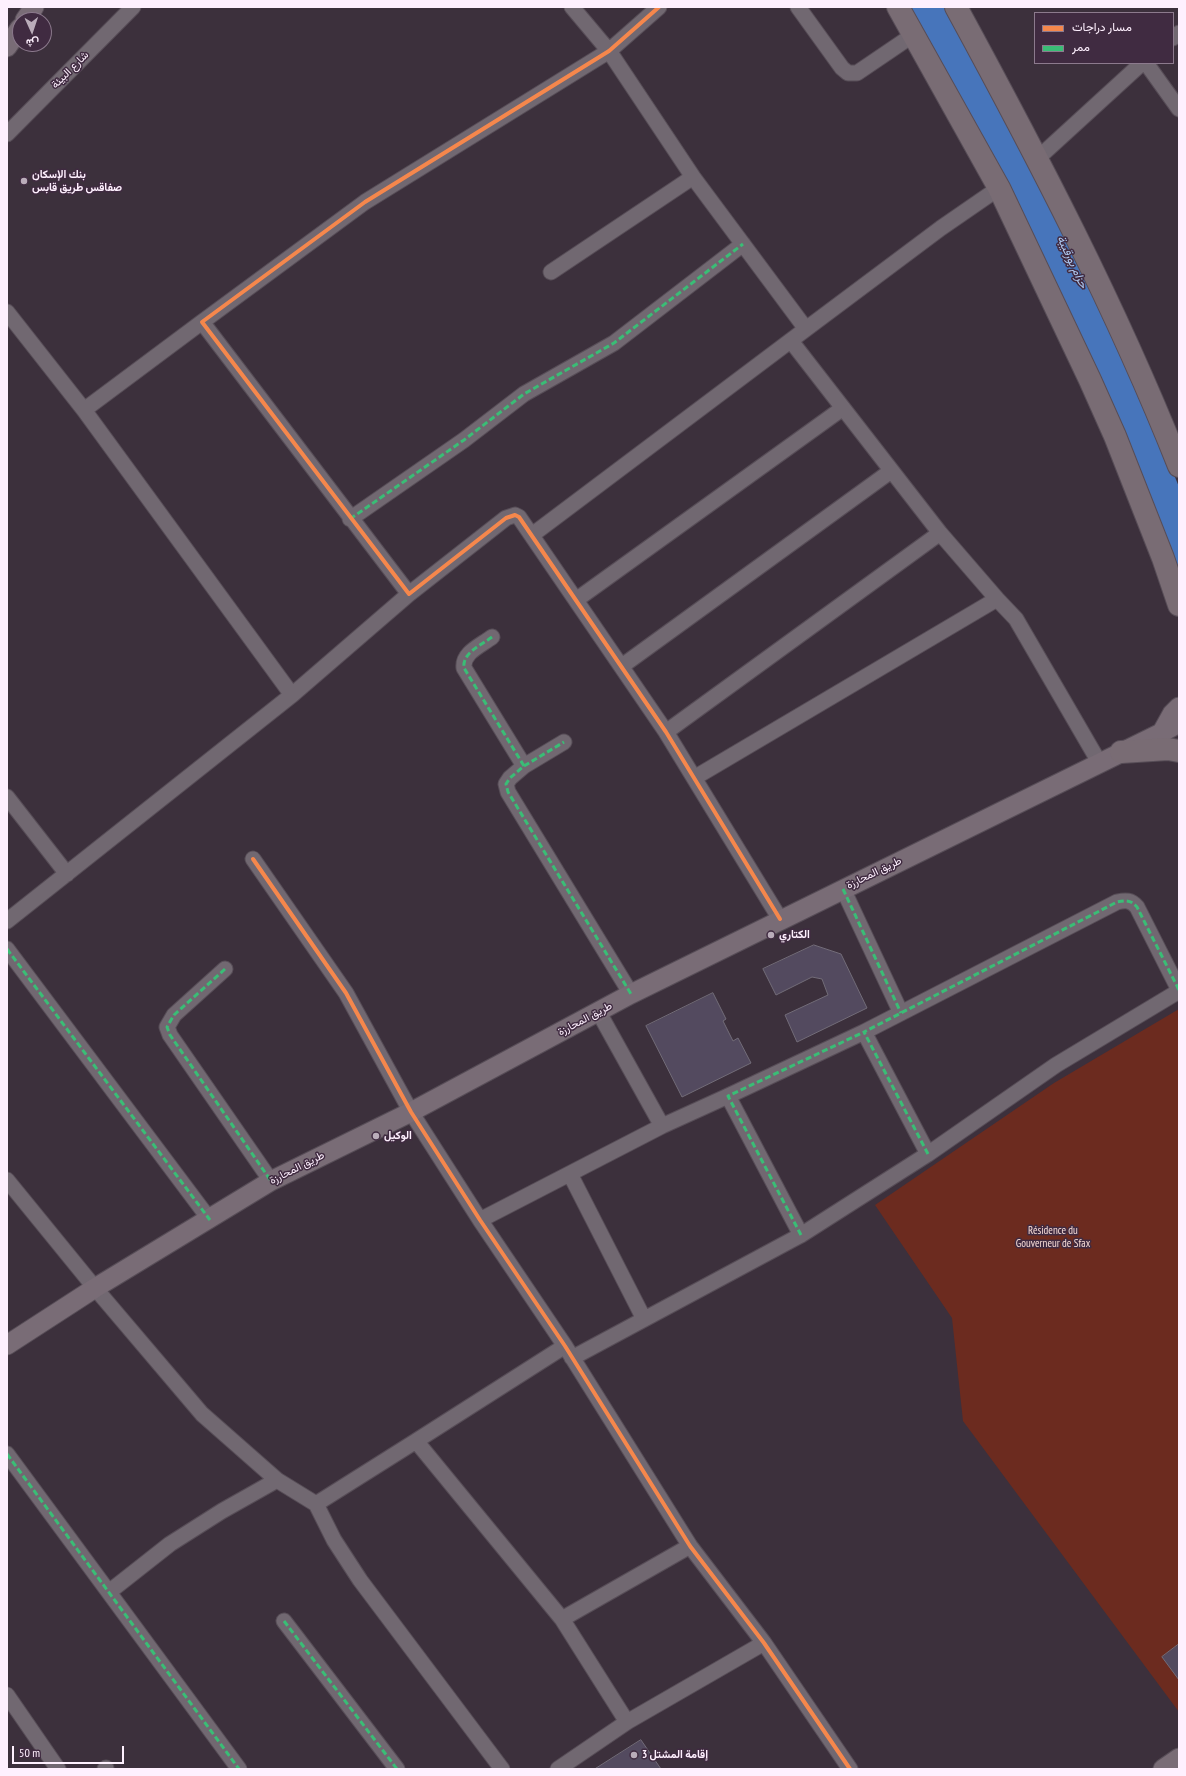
<!DOCTYPE html>
<html>
<head>
<meta charset="utf-8">
<style>
	body { margin:0 }
	#map { position:relative; width:1186px; height:1776px; overflow:hidden; background:#3c303c; font-family:"PT Sans Narrow",Vazirmatn,sans-serif }
	canvas { display:block }
	.frame { position:absolute; inset:0; border:8px solid #fef0fe; pointer-events:none }
	.legend { position:absolute; left:1034px; top:12px; width:140px; height:52px; box-sizing:border-box; background:#402b41; border:1px solid #8c7a8d; margin:0; padding:5px 7px; list-style:none; font-size:12px; color:#fef0fe }
	.legend li { display:flex; align-items:center; gap:8px; height:20px }
	.legend b { width:20px; border:1px solid #8c7a8d }
	.north { position:absolute; left:12px; top:12px; width:40px; height:40px; box-sizing:border-box; background:#402b41; border:1px solid #8c7a8d; border-radius:50%; rotate:177deg; font-size:11px; font-weight:700; line-height:16px; text-align:center; color:#fef0fe }
	.north::after { content:''; display:block; margin:auto; width:14px; height:18px; background:#baadba; clip-path:polygon(50% 0,100% 100%,50% 72%,0 100%) }
	.scale { position:absolute; left:12px; top:1746px; width:112px; height:18px; box-sizing:border-box; border:2px solid #fef0fe; border-top:0; padding-left:5px; font-size:12px; line-height:14px; white-space:nowrap; color:#fef0fe; -webkit-text-stroke:3px #402b41; paint-order:stroke }
</style>
</head>
<body>
<div id="map">
<canvas width="1186" height="1776"></canvas>
<div class="frame"></div>
<ul class="legend">
<li><b style="height:5px;background:#f5874c"></b>مسار دراجات</li>
<li><b style="height:5px;background:#3abd76"></b>ممر</li>
</ul>
<div class="north">ش</div>
<div class="scale">50 m</div>
</div>
<script>
const ctx = document.querySelector('canvas').getContext('2d');
ctx.lineJoin = 'round';
function fillPath(path, color) {
  ctx.fillStyle = color;
  ctx.fill(path, 'evenodd');
}
function trace(path, color, width, dash) {
  ctx.strokeStyle = color;
  ctx.lineWidth = width;
  ctx.lineCap = dash ? 'butt' : 'round';
  ctx.setLineDash(dash || []);
  ctx.stroke(path);
}
function drawText(font, color, halo, rows, align = 'center') {
  ctx.font = font + ' "PT Sans Narrow",Vazirmatn,sans-serif';
  ctx.lineWidth = 3;
  ctx.setLineDash([]);
  ctx.textBaseline = 'middle';
  ctx.strokeStyle = halo;
  ctx.fillStyle = color;
  for (const [text, x, y, turn = 0] of rows) {
    ctx.save();
    ctx.translate(x, y);
    ctx.rotate((+turn || 0) * Math.PI / 180);
    ctx.textAlign = isNaN(turn) ? turn : align;
    if (halo) ctx.strokeText(text, 0, 0);
    ctx.fillText(text, 0, 0);
    ctx.restore();
  }
}
fillPath(new Path2D(`
	M1179 1009V1712L963 1421 952 1318 875 1205 1054 1083Z`), '#6c2b1f');
fillPath(new Path2D(`
	M910 7H947L1050 197 1153 423 1179 487V581Z`), '#4775bb');
const building = new Path2D(`
	M814 945 841 954 867 1008 797 1042 785 1015 828 995 822 979 812 977 776 995 763 969Z
	M713 993 726 1019 723 1021 733 1041 738 1038 751 1063 682 1097 646 1026Z
	M1179 1644V1680L1162 1657Z
	M641 1740 661 1769H595Z`);
fillPath(building, '#534a5f');
trace(building, '#726c78', 1);
const minor = new Path2D(`
	M659 7 609 51 365 202 202 322 409 594 506 518 515 515 519 517 666 732 780 919
	M798 7 842 68 848 73H857L913 35
	M1173 38 1179 33
	M1146 63 1179 109
	M7 134 133 7
	M1037 159 1142 63
	M551 272 693 177
	M7 312 84 410 292 695 409 594
	M806 329 941 228 999 188
	M791 341 940 533 997 599 1016 619 1099 762
	M84 410 202 322
	M350 519 464 440 524 394 614 343 743 244
	M532 535 806 329 693 177 609 51 572 7
	M576 600 843 408
	M492 637C480 646 462 653 464 668L524 766 510 778 506 784 508 792 631 994
	M622 666 891 471
	M666 732 940 533
	M524 766 564 742
	M694 778 997 599
	M7 797 67 874
	M253 859 346 993 411 1112 480 1220 565 1346 690 1546 764 1643 850 1769
	M843 889 901 1013
	M7 921 292 695
	M7 949 210 1220
	M225 969 174 1015 167 1027 170 1035 271 1181
	M598 1011 662 1126
	M928 1154 864 1032 1117 902C1126 900 1131 900 1137 907L1179 990
	M570 1174 644 1319
	M7 1180 95 1288 202 1414 277 1480 316 1504
	M480 1220 662 1126 728 1096
	M801 1235 728 1096 864 1032
	M572 1358 801 1235 928 1154 1056 1065 1179 991
	M416 1441 565 1346
	M7 1454 239 1769
	M109 1592 170 1544 222 1511 277 1480
	M562 1619 690 1546
	M284 1621 397 1769
	M7 1695 58 1769
	M105 1769 106 1768
	M502 1769 360 1580 334 1540 316 1504 416 1441 562 1619 627 1722
	M558 1769 627 1722 764 1643`);
const major = new Path2D(`
	M25 20 34 7
	M7 47 20 28
	M1162 732 1172 714 1179 707
	M7 1345 95 1288 271 1181 411 1112 631 994 1161 733 1179 723
	M1163 1769 1179 1758`);
const highway = new Path2D(`
	M898 7 999 188 1090 380 1115 436 1163 558 1179 605
	M956 7C1037 156 1116 307 1179 466
	M1121 752 1168 749 1179 751`);
trace(minor, '#574d57', 17);
trace(major, '#574d57', 21);
trace(highway, '#574d57', 24);
trace(minor, '#716871', 15);
trace(major, '#796c76', 19);
trace(highway, '#796c74', 22);
trace(new Path2D(`
	M350 519 464 440 524 394 614 343 743 244
	M492 637C480 646 462 653 464 668L524 766 510 778 506 784 508 792 631 994
	M524 766 564 742
	M843 889 901 1013
	M7 949 210 1220
	M225 969 174 1015 167 1027 170 1035 271 1181
	M928 1154 864 1032 1117 902C1126 900 1131 900 1137 907L1179 990
	M801 1235 728 1096 864 1032
	M7 1454 239 1769
	M284 1621 397 1769`), '#3abd76', 3, [6, 3]);
trace(new Path2D(`
	M659 7 609 51 365 202 202 322 409 594 506 518 515 515 519 517 666 732 780 919
	M253 859 346 993 411 1112 480 1220 565 1346 690 1546 764 1643 850 1769`), '#f5874c', 4);
for (const [x, y, r, color] of [
	[24,181,4,"#baadba"],
	[771,935,4,"#baadba"],
	[376,1136,4,"#baadba"],
	[634,1755,4,"#baadba"]
]) {
  const dot = new Path2D();
  dot.arc(x, y, r, 0, 2 * Math.PI);
  ctx.fillStyle = color;
  ctx.fill(dot);
  trace(dot, '#402b41', 1.5);
}
drawText('11px', '#fef0fe', '#402b41', [
	["شارع البيئة",70,70,-45],
	["طريق المحارزة",874,873,-26],
	["طريق المحارزة",585,1019,-28],
	["طريق المحارزة",297,1168,-27]
]);
drawText('bold 11px', '#fef0fe', '#402b41', [
	["بنك الإسكان",32,175],
	["صفاقس طريق قابس",32,188],
	["الكتاري",779,935],
	["الوكيل",384,1136],
	["إقامة المشتل 3",642,1755]
], 'left');
drawText('11px', '#f9ddd7', '#402b41', [
	["Résidence du",1053,1231],
	["Gouverneur de Sfax",1053,1244]
]);
drawText('italic 12px', '#aec9f1', '#402b41', [
	["حزام بورقيبة",1072,262,65]
]);
</script>
</body>
</html>
